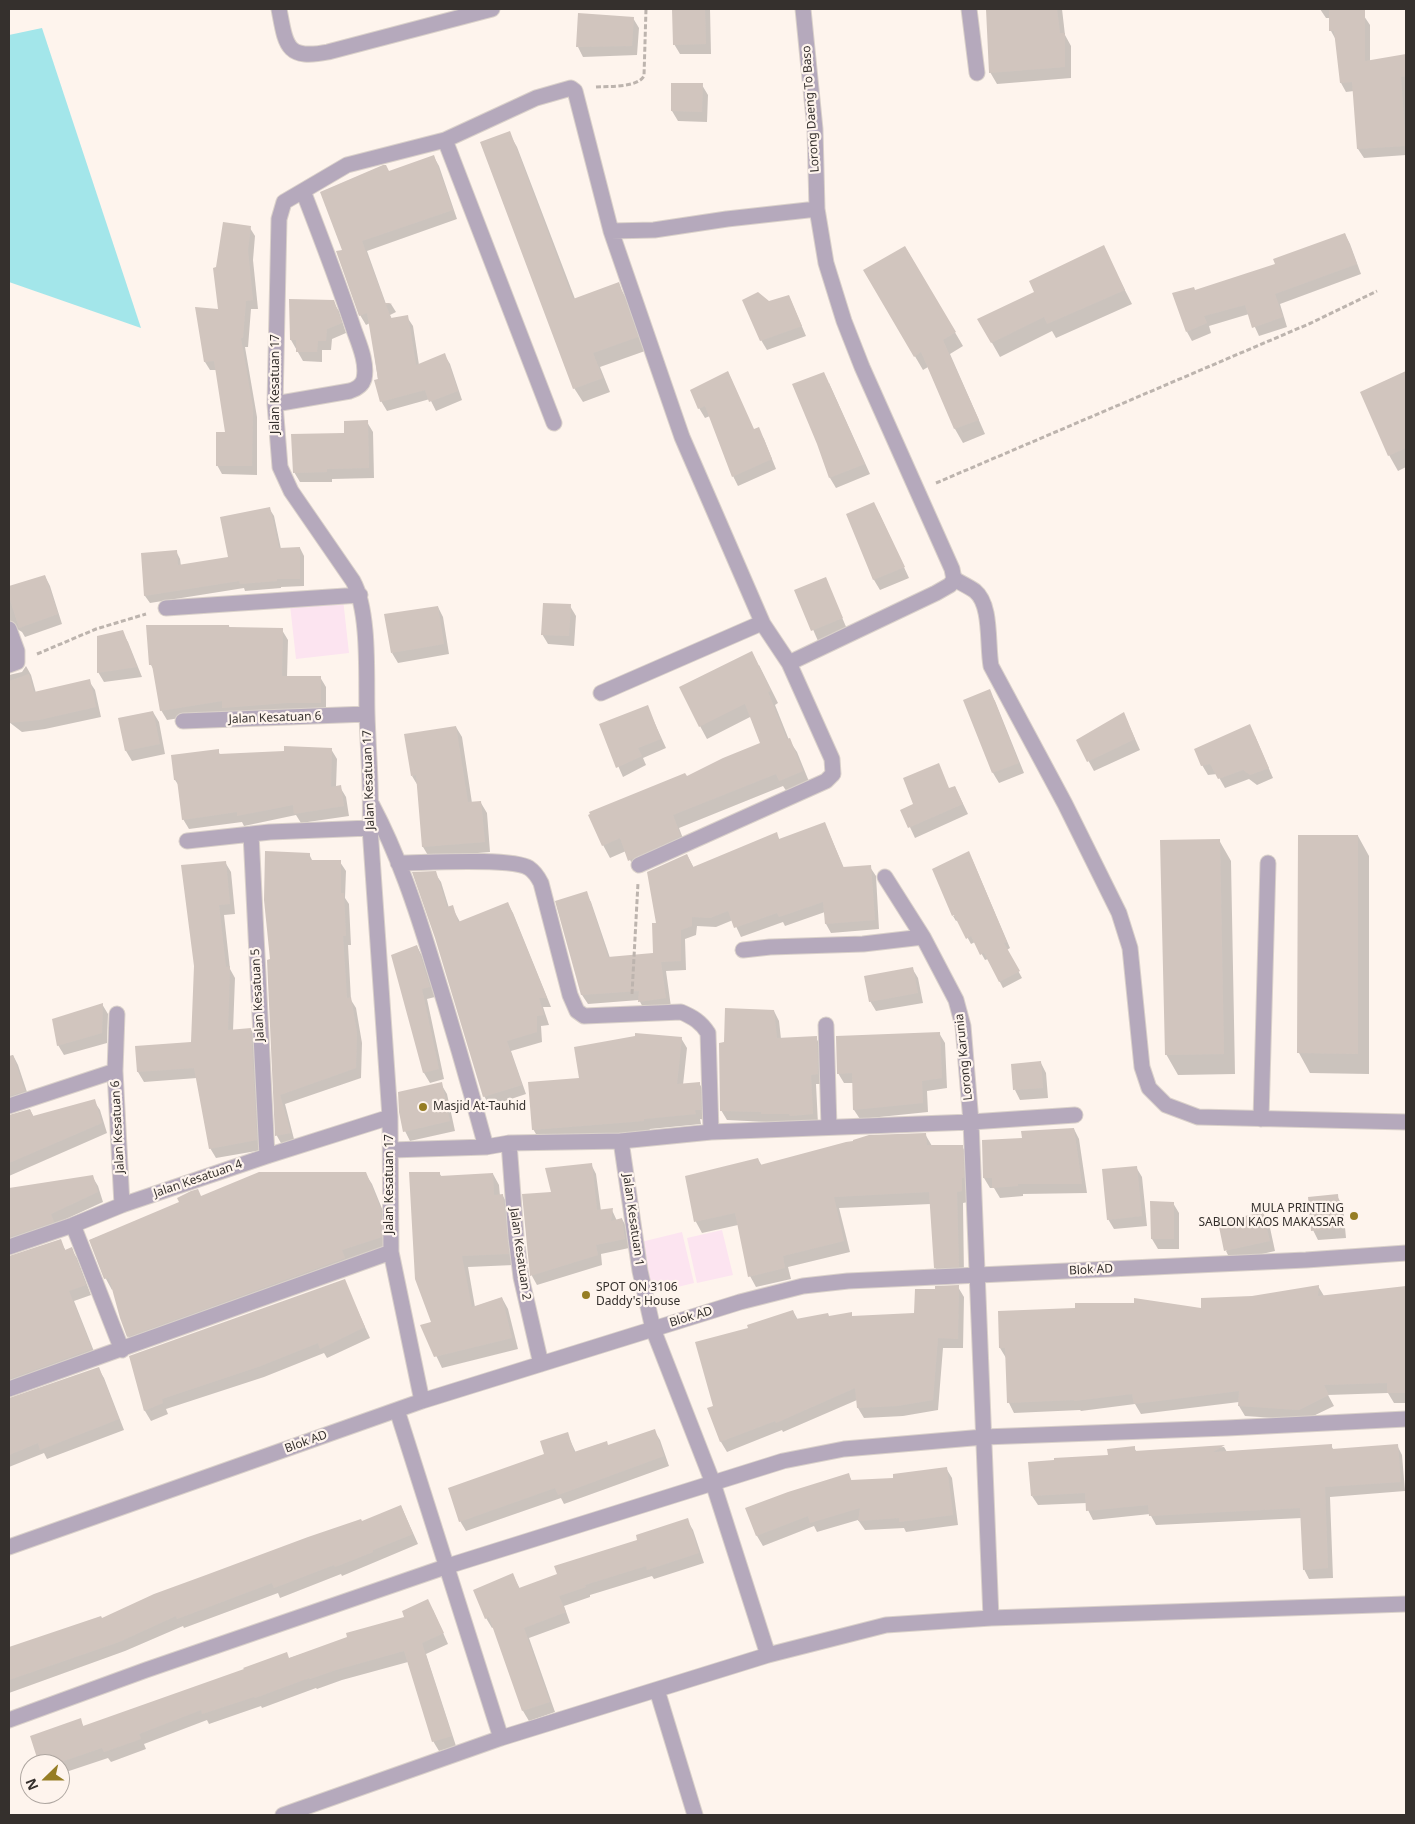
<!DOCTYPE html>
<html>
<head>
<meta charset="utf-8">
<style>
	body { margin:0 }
	#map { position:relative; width:1415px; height:1824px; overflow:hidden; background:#fef4ed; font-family:"Noto Sans",sans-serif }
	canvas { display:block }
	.frame { position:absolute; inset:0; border:10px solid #35302d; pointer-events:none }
	.north { position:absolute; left:20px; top:1754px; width:50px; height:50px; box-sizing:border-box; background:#fef4ed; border:1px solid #aea6a0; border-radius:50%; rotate:248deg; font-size:14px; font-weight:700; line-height:20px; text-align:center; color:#35302d }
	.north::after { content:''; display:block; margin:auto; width:18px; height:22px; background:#967d24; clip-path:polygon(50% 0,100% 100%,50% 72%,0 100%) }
</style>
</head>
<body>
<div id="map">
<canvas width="1415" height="1824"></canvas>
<div class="frame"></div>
<div class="north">N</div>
</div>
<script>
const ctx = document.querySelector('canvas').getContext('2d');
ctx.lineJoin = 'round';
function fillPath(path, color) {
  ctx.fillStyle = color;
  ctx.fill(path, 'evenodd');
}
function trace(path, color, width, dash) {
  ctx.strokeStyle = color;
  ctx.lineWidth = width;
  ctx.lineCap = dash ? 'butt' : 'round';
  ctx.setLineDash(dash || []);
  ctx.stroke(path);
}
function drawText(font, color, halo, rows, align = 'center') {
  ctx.font = font + ' "Noto Sans",sans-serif';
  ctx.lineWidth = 4.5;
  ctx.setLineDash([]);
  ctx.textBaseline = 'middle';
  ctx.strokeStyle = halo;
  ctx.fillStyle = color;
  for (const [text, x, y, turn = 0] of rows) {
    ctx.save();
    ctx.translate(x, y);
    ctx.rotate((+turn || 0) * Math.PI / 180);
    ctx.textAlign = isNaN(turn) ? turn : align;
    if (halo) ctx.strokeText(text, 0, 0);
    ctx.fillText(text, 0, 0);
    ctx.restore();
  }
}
fillPath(new Path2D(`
	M343 599 349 653 296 659 290 605Z
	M722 1230 733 1275 697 1283 687 1238Z
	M682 1232 694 1283 653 1293 641 1242Z`), '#fce4f0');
fillPath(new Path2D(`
	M42 28 141 328 9 282V35Z`), '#a3e6ea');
fillPath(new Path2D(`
	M673 9H710L711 54H680L674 44Z
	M987 9H1062L1065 35 1071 46V78L997 84 990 72Z
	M1320 9H1360L1361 16H1364L1370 25V61L1406 55V155L1364 158 1358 149 1354 91 1346 92 1341 83 1336 40 1331 31V18H1326Z
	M633 18 639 28 637 55 583 57 578 47Z
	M702 85 708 95 707 122 678 121 672 111Z
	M509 133 517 147 575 299 618 284 626 298 645 351 600 367 610 392 583 402 574 388Z
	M434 157 439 166 457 219 367 251 386 304H391L396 312 390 315 392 319 407 317 413 326 419 365 444 354 450 364 462 400 436 411 430 399 387 411 381 401 370 323 366 325 360 315 344 250 389 172Z
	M250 228 255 236 253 260 258 309H251L248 347H245L257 417V475L222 474 217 465 227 434 217 370H210L205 362 219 310Z
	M1345 234 1350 244 1361 274 1280 304 1287 327 1259 336 1249 314 1209 326 1211 333 1192 341 1187 332 1195 291 1277 265Z
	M905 247 963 346 950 354 985 434 963 443 955 429 928 367 923 370 865 271Z
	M1103 247 1132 304 1056 338 1052 331 1000 357 979 320 1036 293Z
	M789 296 806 336 767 350 761 340 768 302Z
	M333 302 339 311 346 333 332 339 331 350H322V362L303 361 291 340Z
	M728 372 754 431 758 429 764 439 776 469 738 486 733 476 710 416 705 418 699 408Z
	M1406 373V467L1398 471 1389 455 1361 393Z
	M829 383 870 474 836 488 830 478 818 443Z
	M367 422 373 432 374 478 332 479V482H300L294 472Z
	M269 508 274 516 281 549 300 548 304 556V586L281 587V588L245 591 244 588 150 603 145 596 142 554 176 551 180 559 181 566 230 558Z
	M879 513 909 578 880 590 874 580 847 514Z
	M45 576 50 586 62 624 25 637 22 632 17 629 9 632V587Z
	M825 578 847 629 818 641 796 590Z
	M570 606 576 616 574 646 548 644 542 634Z
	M438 607 443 617 449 654 398 663 392 653Z
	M148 626H229L230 629 282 630 288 640 287 677H320L326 687V713L229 717 226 711 167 720 161 710 155 672 151 665Z
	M122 632 128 642 142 677 104 682 98 672Z
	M759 665 778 703 775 705 789 740 797 752 810 784 787 792 783 786 679 828 687 849 636 873 626 851 610 858 603 845 686 778 762 744 752 716 707 739 700 726Z
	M26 666 31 675 36 693 89 681 95 690 101 717 45 729 22 732 9 722V675L22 672Z
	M989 691 995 701 1024 773 999 783 993 773Z
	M647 706 666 748 643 758 646 765 623 777 600 725Z
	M153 712 159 722 165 754 132 761 126 751 119 719Z
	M1124 714 1140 750 1094 771 1077 740Z
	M456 727 462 737 472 803H481L487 813 490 852 429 857 423 847 418 786 412 776Z
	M1255 736 1273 778 1257 785 1249 779 1225 788 1217 774 1208 775 1202 765Z
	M331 749 337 759 336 787H340L346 797 349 816 301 823 296 815 244 826 242 822 189 829 183 819 179 786 175 780 218 751 221 756Z
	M955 787 968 814 915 838 902 810Z
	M825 824 844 868 870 867 876 876 879 929 831 933 826 924 825 912 785 926 783 922 741 937 733 920 716 927 697 926 696 935 685 939 686 970 666 971 671 1007 645 1011 639 1000 588 1004 582 995 586 893 591 902 610 958 654 955 657 924 687 855 694 868 776 834 780 840Z
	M1358 836 1369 856V1074L1310 1073 1299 1053Z
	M1219 840 1231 861 1235 1074 1178 1075 1166 1054Z
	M309 854 313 862H340L346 871 345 898 349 904 351 945H348L351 1000 356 1008 362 1043 361 1078 285 1104 295 1143 282 1145 277 1136 271 960Z
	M972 859 1010 948 1007 950 1022 978 1003 988 988 959 985 960 975 942 971 944 958 920 956 921 953 916 960 913Z
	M225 862 231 872 235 914 224 915 230 969 235 978 233 1031 251 1029 256 1039 262 1150 216 1158 210 1148 197 1078 144 1082 138 1072 136 1047 192 1043Z
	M435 873 441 882 449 908 452 907 460 922 508 904 513 913 551 1007H543L549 1025 541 1026 542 1042 511 1051 526 1094 490 1106 484 1096Z
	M417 946 422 956 435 997 427 999 444 1079 430 1083 424 1073Z
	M912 968 918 978 923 1003 876 1011 870 1001Z
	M102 1004 108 1014 107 1043 64 1055 58 1045Z
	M774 1011 779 1021 781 1039 816 1038 822 1048 823 1084H816L818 1124H768L767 1122 727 1120 721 1110Z
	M939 1033 945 1043 947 1088 927 1091 928 1112 860 1119 854 1110 853 1083H844L838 1073Z
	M636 1037 681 1038 687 1048 683 1085 699 1083 705 1093 706 1120 700 1119 701 1124 650 1129 649 1131 539 1139 533 1129 580 1079Z
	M13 1055 18 1065 30 1101 9 1109V1057Z
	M1041 1063 1046 1073 1048 1098 1020 1100 1015 1090Z
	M441 1084 447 1094 455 1131 410 1141 405 1131Z
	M94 1101 100 1110 107 1133 9 1176V1116L30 1110 34 1117Z
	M1074 1129 1079 1139 1087 1193 1023 1194V1196L1000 1198 994 1188H990L984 1178 1023 1139Z
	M925 1134 932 1146H962L968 1157V1202L963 1203 964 1278 941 1279 935 1267 931 1204 839 1208 850 1252 788 1267 791 1279 756 1287 750 1276 738 1225 702 1233 696 1222 687 1177 758 1159 762 1166Z
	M591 1164 596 1174 601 1211 612 1210 617 1221 622 1219 627 1228 629 1248 601 1254 602 1265 537 1285 532 1276 531 1256 552 1194Z
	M1136 1167 1142 1177 1147 1226 1114 1229 1108 1219Z
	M365 1173 372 1184 387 1221V1248L134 1347 128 1336 113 1289 112 1290 106 1279 90 1240 181 1203 202 1197Z
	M439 1173 442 1177 493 1174 499 1185 500 1196H503L509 1207 514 1265 468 1267 475 1307 502 1298 508 1309 518 1349 442 1368 422 1326 432 1322Z
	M92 1176 98 1186 103 1202 55 1224 9 1250V1189Z
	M1337 1196 1343 1206 1346 1238 1318 1240 1313 1230Z
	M1173 1203 1179 1213V1249H1158L1152 1239Z
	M1263 1213 1269 1223 1275 1251 1231 1261 1226 1251Z
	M60 1241 66 1251 71 1249 77 1258 91 1295 74 1301 97 1359 9 1392V1257Z
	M344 1280 370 1338 327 1358 324 1353 264 1377 166 1409 168 1414 151 1421 145 1411 131 1357Z
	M1318 1286 1324 1296 1406 1287V1403H1394L1388 1393 1328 1395 1334 1406 1305 1420 1245 1416 1239 1406V1402L1141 1414 1135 1404 1081 1411 1080 1410 1014 1413 1009 1403 1006 1358 1000 1348 1202 1310 1252 1297Z
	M958 1287 964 1297 963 1348H943L938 1410 903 1416 864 1418 858 1408 857 1400 783 1432 782 1430 727 1452 721 1442 708 1409 714 1407 750 1329 793 1311 798 1320 829 1318 851 1314 853 1318 915 1314 936 1291Z
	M98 1368 104 1378 124 1430 47 1459 44 1453 9 1467V1399H12Z
	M654 1430 660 1440 669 1466 564 1504 561 1498 466 1531 460 1521 546 1454 567 1433 576 1453 608 1446Z
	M1397 1445 1402 1455 1405 1491 1330 1497 1333 1578 1309 1579 1304 1569 1302 1518 1156 1525 1150 1514 1093 1520 1088 1510 1087 1503 1038 1505 1032 1496 1109 1456 1134 1448 1137 1452 1224 1447 1227 1452 1331 1446 1334 1450Z
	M946 1468 952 1478 958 1525 906 1532 904 1528 865 1530 858 1520 817 1532 814 1526 763 1546 757 1536 747 1508 848 1474 852 1481 895 1479Z
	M401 1506 418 1544 342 1576 341 1574 280 1598 278 1593 184 1628 183 1626 125 1651 9 1693V1649L100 1617 102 1619 362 1523Z
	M687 1520 693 1530 704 1563 654 1579 652 1576 590 1595V1597L564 1606 570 1623 529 1638 555 1712 529 1721 523 1711 494 1627 492 1628 486 1618 513 1575 520 1589 558 1575Z
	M433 1610 448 1644 426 1654 456 1746 439 1751 433 1741 408 1662 342 1680 317 1689 316 1688 262 1708 261 1706 209 1724 207 1720 144 1744 146 1749 111 1762 108 1758 60 1774V1764H41L80 1720 84 1727Z`), '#0003');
fillPath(new Path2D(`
	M672 9H705L706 44 673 45Z
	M986 9H1057L1060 33H1065V67L989 73Z
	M1329 9H1365V61L1406 54V76L1401 77 1406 146 1357 149 1352 82 1340 83 1334 31H1329Z
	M578 13 634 17 632 46 576 47Z
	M671 83H703L702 112 671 111Z
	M510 131 573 299 619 282 638 337 593 353 603 378 573 389 480 142Z
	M434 155 453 210 362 241 385 303H392L386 305 391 318 408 315 416 365 445 353 458 391 429 402 425 390 380 402 374 380 378 379 367 313 359 316 336 251 342 250 320 192 383 165H386L389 171Z
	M223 222 251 226 248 250 253 300 246 301 243 338H241L253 408 252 466H216V432H225L214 361 204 362 195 307 218 309 213 268 216 267Z
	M1345 233 1357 264 1275 294 1283 317 1252 328 1245 305 1204 316 1207 323 1186 332 1172 293 1194 287 1195 290 1275 264 1273 259Z
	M1104 245 1125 290 1047 324 1044 317 991 343 977 319 1034 292 1029 281Z
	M905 246 956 332 943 340 979 420 954 429 921 352 914 357 863 270Z
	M758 292 769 301 789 295 802 326 760 341 742 300Z
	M289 299 334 300 342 323 327 329 326 341H318L317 352H296V340H290Z
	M728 371 754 429 759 427 772 459 732 477 705 406 698 409 690 390Z
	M1406 371V448L1388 456 1360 392Z
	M824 372 865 464 829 478 817 444 792 384Z
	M368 420 369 468 327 469V472L293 473 291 434 344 433V421Z
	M874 502 905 567 873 580 846 514Z
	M270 507 279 548 300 547V579H277V581L240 584 239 581 144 596 141 553 177 550 178 565 228 557 220 517Z
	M45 575 58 614 19 628 9 597V586Z
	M826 577 843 618 811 631 794 590Z
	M543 603 571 604 569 636 541 635Z
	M438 606 444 644 391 653 384 614Z
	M146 625H229V627L283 628 282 676H321V703H287L222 708V701L160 711 152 665H149Z
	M123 630 137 667 97 673V636Z
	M752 651 771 691 768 692 787 739 790 738 803 771 779 781 776 774 673 815 681 836 628 861 620 838 602 846 588 815 590 814 589 812 685 773 687 776 723 758 760 743 745 704 699 727 679 687Z
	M29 674 34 692 90 679 96 707 39 720 9 723V681Z
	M990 689 1019 763 992 773 963 700Z
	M648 705 661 739 638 748 642 756 616 768 599 724Z
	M153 711 160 744 125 751 118 718Z
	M1124 712 1135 739 1087 762 1076 740Z
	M1250 724 1269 768 1250 775 1243 770 1218 779 1210 764 1201 766 1194 749Z
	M456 726 468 802 481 801 485 842 422 847 416 775 411 776 404 734Z
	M284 746 332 748 331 787 341 785 344 806 294 814 293 805 237 816V812L182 820 177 780H174L171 755 219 749V754L284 751Z
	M939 763 949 788 955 786 963 804 908 828 900 810 913 804 903 778Z
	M825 822 843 867 871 865 875 920 825 924 823 902 779 917 777 913 734 928 728 911 710 918 692 917V926L681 930V961L661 962 666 998 638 1002 639 991 581 995 555 901 587 891 608 957 653 953 652 923H656L647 872 687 854 693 867 777 832 779 839Z
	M1298 835H1358V1054L1297 1053Z
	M1220 839 1224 1054 1165 1055 1160 840Z
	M265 851 310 853V860H341V893H344L346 936H343L347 998 351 997 357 1033 356 1068 280 1095 291 1133 275 1136 267 960 270 959 264 900Z
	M969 851 1007 942 1004 943 1020 971 999 982 984 953 980 955 971 936 966 939 954 915 952 916 932 869Z
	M226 861 230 904 219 905 226 967 230 966 228 1030 251 1028 257 1140 209 1149 194 1068 137 1072 135 1046 191 1042 194 966 181 865Z
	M436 871 447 907 453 905 458 922 508 902 547 998H539L544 1015 537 1016V1032L507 1041 522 1085 483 1097 435 938 412 872Z
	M417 945 430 987 422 989 439 1069 423 1073 391 955Z
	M913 967 918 993 869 1002 864 976Z
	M103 1003 102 1033 57 1046 52 1019Z
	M725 1008 774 1010 777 1038 817 1036 818 1074 811 1075 813 1114 790 1116 789 1114H761V1112L720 1111 719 1043 724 1042Z
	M940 1032 942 1078 922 1081 923 1103 853 1110 852 1073 837 1074 836 1036Z
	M635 1033 682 1037 677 1084 700 1082 701 1110H695L696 1114 644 1119V1121L532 1130 528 1082 579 1078 574 1047 635 1036Z
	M13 1055 25 1091 9 1096V1056Z
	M1041 1061 1043 1088 1013 1090 1011 1064Z
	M442 1082 450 1121 403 1132 399 1112 398 1092Z
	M95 1099 102 1123 9 1163V1115L30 1109 33 1116Z
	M1074 1128 1082 1184H1018V1186L992 1188V1178H983L982 1140 1022 1138 1021 1131Z
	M926 1133 927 1145H963L964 1178H962V1191L957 1192 959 1267 934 1268 929 1192 834 1197 844 1241 783 1256 785 1268 748 1277 735 1213 694 1222 685 1176 758 1158 760 1165 846 1142 853 1141V1140L869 1135Z
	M592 1163 597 1210 613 1208 611 1221 622 1218 625 1239 596 1245 598 1255 530 1276 522 1194 551 1192 545 1168Z
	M1137 1166 1142 1216 1107 1220 1102 1169Z
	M259 1172H366L381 1209 382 1237 342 1250 345 1258 337 1261 127 1337 120 1318 109 1278 104 1279 89 1240 179 1202 177 1198 191 1191 198 1189 201 1196Z
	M409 1172H440V1176L493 1173 494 1195 503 1194 509 1254 462 1256 472 1307 502 1297 512 1338 434 1357 420 1325 431 1322 415 1279Z
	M93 1175 98 1192 51 1214 54 1222 9 1237V1188Z
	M1338 1194 1341 1228 1311 1231 1308 1197Z
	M1150 1201 1174 1202V1239H1151Z
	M1263 1212 1270 1241 1224 1251 1218 1222Z
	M61 1239 65 1250 72 1247 86 1285 69 1291 92 1349 9 1379V1256Z
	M345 1279 365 1327 320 1349 318 1343 258 1367 162 1399 163 1403 144 1411 129 1356Z
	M959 1285 958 1339 938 1338 933 1400 897 1406 857 1408 855 1388 776 1423 775 1421 720 1442 707 1408 713 1406 695 1342 748 1328 747 1325 793 1310 796 1319 828 1313 829 1316 852 1312V1316L914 1313 915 1289H935V1286Z
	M1319 1285 1318 1296 1406 1286V1393H1387V1383L1324 1385 1329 1395 1299 1410 1238 1406 1239 1391 1134 1404 1132 1394 1074 1401V1400L1007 1403 1005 1348H999L998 1311 1075 1308V1303H1134V1298L1201 1308V1298L1252 1296Z
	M99 1367 119 1419 40 1450 38 1443 9 1455V1398Z
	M655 1429 664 1456 558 1495 555 1488 459 1522 448 1488 544 1454 540 1441 568 1432 574 1452 607 1441 608 1445Z
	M1332 1444V1449L1398 1444 1401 1482 1325 1487 1328 1568 1303 1570 1300 1508 1149 1516 1148 1505 1086 1511 1085 1493 1031 1496 1028 1462 1054 1460V1458L1108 1455 1107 1449 1135 1446V1451L1225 1445 1213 1452Z
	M947 1467 953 1515 899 1522V1518L858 1521 860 1508 810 1523 808 1516 756 1536 745 1508 788 1492 849 1473 851 1480 893 1478V1474Z
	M401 1505 413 1534 373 1550V1552L335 1567 334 1565 274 1588 272 1583 177 1619 176 1616 119 1642 9 1680V1647L101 1616 102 1618 154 1594 206 1575 308 1537 361 1519 362 1521Z
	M688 1518 699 1553 647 1570 646 1566 585 1585 586 1587 559 1596 566 1612 524 1628 550 1702 522 1711 489 1617 485 1619 473 1590 513 1573 519 1588 557 1574 554 1566 637 1540 636 1535Z
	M428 1599 444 1633 422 1643 452 1736 432 1742 404 1651 336 1670 310 1679 309 1678 255 1698 254 1697 202 1714 201 1710 139 1734 141 1739 104 1752 102 1748 55 1764H39L30 1736 81 1718 83 1726 244 1669 243 1668 287 1652 289 1658 347 1637 346 1633 404 1617 402 1611Z`), '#d1c5be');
const lane = new Path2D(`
	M954 579C961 583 968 586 975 591 992 605 987 644 991 666L1065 804 1119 913 1130 948 1142 1067 1149 1088 1166 1105 1198 1117 1406 1122
	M1261 1119 1268 863`);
const street = new Path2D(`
	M279 9C286 46 286 60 328 52L492 9
	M969 9 977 73
	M445 140 554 423
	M611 231 682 437 763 624
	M275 404 350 391C356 389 362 386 364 379 368 361 357 340 352 324 337 279 320 235 303 191
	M166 608 360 595
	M9 629 17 651V662L9 665
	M601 693 757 625 763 624 789 663
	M183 721 367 714
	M372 805C398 854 416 908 432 961 451 1022 469 1084 486 1147
	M251 834 267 1156
	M187 841 270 832 370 828
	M398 863C423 863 511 857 529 868 535 872 538 877 541 883L570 995 577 1011 584 1016 681 1012C693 1017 701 1022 708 1033L711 1132
	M639 865 826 781 833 774 832 759 789 663 936 593 950 585 954 579 952 569 862 367 844 321 826 263 817 209 815 129 803 9
	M885 877 923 937
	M743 950 770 947 863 944 923 937 956 1000 963 1026 971 1122 991 1618 1406 1604
	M826 1025 829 1127
	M115 1071 117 1014
	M9 1106 115 1071 122 1205
	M509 1143 516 1237 521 1277 541 1364
	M391 1150 486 1147 509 1143 621 1141 711 1132 971 1122 1075 1115
	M73 1225 122 1350
	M9 1247 73 1225 122 1205 267 1156 390 1117
	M9 1389 391 1252
	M422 1401 391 1252 390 1117 370 828C372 790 368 752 367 713 366 677 370 612 353 581L291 491 280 467 275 404 279 219 284 202 347 165 445 140 536 98 571 88 575 91 611 231 654 230 727 219 817 209
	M397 1410 501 1738 768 1655 713 1483 653 1329 640 1271 621 1141
	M9 1547 422 1401 740 1302 803 1286 848 1281 1306 1260 1406 1253
	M768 1655 886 1625 991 1618
	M657 1690 695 1815
	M9 1720 146 1670 448 1566 783 1461 844 1449 984 1437 1227 1428 1406 1419
	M283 1815 501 1738`);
trace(lane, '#dad1ca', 17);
trace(street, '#dad1ca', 17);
trace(new Path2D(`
	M596 87C608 86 637 88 644 76L646 9
	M936 483 1311 323 1377 291
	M37 654 96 629 146 614
	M632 994 638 883`), '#bdb4ae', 3, [5, 2.5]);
trace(lane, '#b5a9bc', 15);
trace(street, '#b5a9bc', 15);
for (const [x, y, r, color] of [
	[423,1107,5,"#967d24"],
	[1354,1216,5,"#967d24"],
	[586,1295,5,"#967d24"]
]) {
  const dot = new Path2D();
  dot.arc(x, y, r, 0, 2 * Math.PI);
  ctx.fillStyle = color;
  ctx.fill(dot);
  trace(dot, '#fef4ed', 2);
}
drawText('12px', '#35302d', '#fef4ed', [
	["Lorong Daeng To Baso",811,109,-94],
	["Jalan Kesatuan 17",276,384,-90],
	["Jalan Kesatuan 6",275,718,-2],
	["Jalan Kesatuan 17",369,780,-92],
	["Jalan Kesatuan 5",258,995,-93],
	["Lorong Karunia",964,1057,-96],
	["Jalan Kesatuan 6",118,1127,-93],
	["Jalan Kesatuan 4",198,1179,-19],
	["Jalan Kesatuan 17",390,1184,-90],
	["Jalan Kesatuan 1",633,1220,82],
	["Jalan Kesatuan 2",520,1254,82],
	["Blok AD",1091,1270,-3],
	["Blok AD",691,1317,-17],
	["Blok AD",306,1442,-20]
]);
drawText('12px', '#35302d', '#fef4ed', [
	["Masjid At-Tauhid",433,1107],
	["MULA PRINTING",1344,1209,"right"],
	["SABLON KAOS MAKASSAR",1344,1223,"right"],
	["SPOT ON 3106",596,1288],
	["Daddy's House",596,1302]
], 'left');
</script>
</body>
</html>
